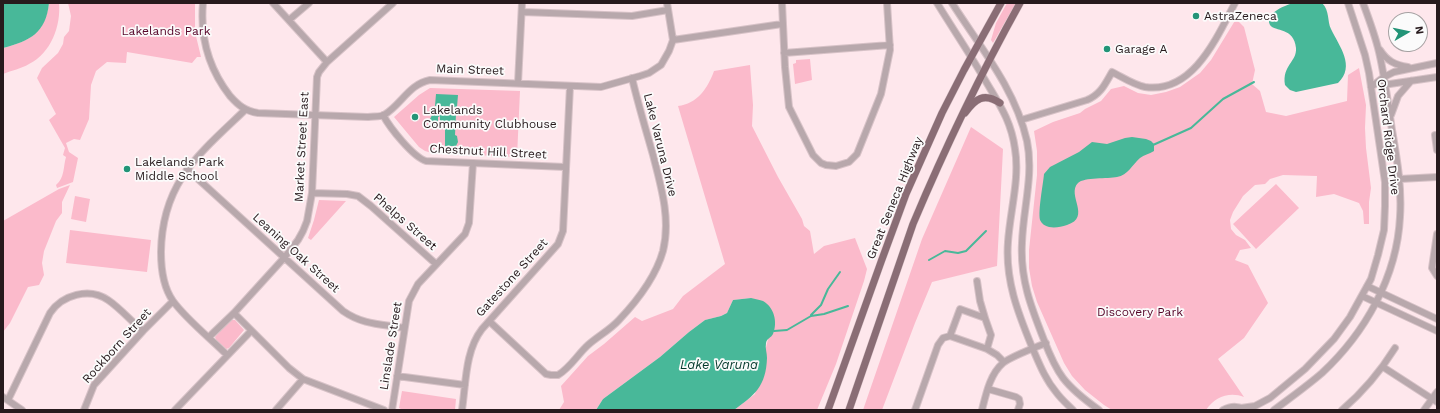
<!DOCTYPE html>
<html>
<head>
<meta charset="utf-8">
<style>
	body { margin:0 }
	#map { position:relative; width:1440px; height:413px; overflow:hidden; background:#fee7ec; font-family:"Work Sans",sans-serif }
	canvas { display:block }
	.frame { position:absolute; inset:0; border:4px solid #271a1d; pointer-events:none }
	.north { position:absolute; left:1388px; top:12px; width:40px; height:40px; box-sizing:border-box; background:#fbfbfb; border:1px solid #a6a1a2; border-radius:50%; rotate:81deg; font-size:11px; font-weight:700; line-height:16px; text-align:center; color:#271a1d }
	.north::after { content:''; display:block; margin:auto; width:14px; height:18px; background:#229477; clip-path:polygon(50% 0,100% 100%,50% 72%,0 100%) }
</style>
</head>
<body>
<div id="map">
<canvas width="1440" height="413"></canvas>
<div class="frame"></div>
<div class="north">N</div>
</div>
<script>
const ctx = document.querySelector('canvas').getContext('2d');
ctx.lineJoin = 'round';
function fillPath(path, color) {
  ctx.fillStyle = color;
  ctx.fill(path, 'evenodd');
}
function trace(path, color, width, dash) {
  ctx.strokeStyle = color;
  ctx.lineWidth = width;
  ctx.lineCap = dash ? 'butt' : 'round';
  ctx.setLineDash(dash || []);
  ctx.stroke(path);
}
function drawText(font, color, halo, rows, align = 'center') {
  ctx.font = font + ' "Work Sans",sans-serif';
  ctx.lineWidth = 3.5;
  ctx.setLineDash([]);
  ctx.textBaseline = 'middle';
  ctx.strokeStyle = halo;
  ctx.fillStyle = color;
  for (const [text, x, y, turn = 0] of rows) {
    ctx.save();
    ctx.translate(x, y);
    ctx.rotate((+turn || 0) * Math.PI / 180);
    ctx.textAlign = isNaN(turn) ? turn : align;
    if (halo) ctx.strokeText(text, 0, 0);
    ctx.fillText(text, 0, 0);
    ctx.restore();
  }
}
fillPath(new Path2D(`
	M49 3H59C61 26 51 53 29 64 21 69 12 70 3 74V48C30 41 45 33 49 3Z
	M68 3H195V32L201 57H197L192 63 127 52 126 63 107 62 96 71 91 85 89 119 80 140 74 139 66 143 69 152 78 158 73 182 57 188 56 185C65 177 63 167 66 157L63 155 65 148 49 120 56 114 37 78 42 68 58 53 63 44 64 37 69 31 71 16Z
	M1007 3H1016L993 43 991 40 996 23Z
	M1236 19 1244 27 1255 70 1252 84 1260 91 1266 112 1286 116 1347 101 1348 75 1359 68 1366 105 1365 128 1366 148 1371 188 1369 202V224H1364L1363 211 1359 203 1334 194 1316 197 1317 176 1283 175 1270 179 1265 184 1255 185 1243 196 1233 212 1230 220 1231 229 1236 235 1245 240 1251 248 1240 250 1235 260 1248 265 1268 303 1244 338 1218 359 1244 397C1230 391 1214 397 1206 410H1112L1104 405 1085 390 1072 376 1064 363 1037 302 1032 286 1029 268V250L1037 175V151L1034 131 1053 122 1080 113 1085 109 1101 101 1111 89 1124 86 1138 93 1151 95 1166 92 1180 87 1200 73 1211 60Z
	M810 59 812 80 795 84 793 64 796 63V60Z
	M750 65 753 105 752 126 778 177 802 219 804 226 810 231 814 254 824 246 855 238 867 269 864 281 836 364 817 410H734L755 394 768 339 751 298 733 300 727 313 721 316 705 320 689 332 660 357 603 399 596 410H559L564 402 561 386 588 356 604 344 635 317 642 321 673 309 683 296 725 264 678 106C697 104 708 88 714 71Z
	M430 88 520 91 517 157 432 153 425 151 419 147 394 117 419 95Z
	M971 127 1003 149 997 266 932 282 915 323 882 410H863L922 239Z
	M1276 184 1299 208 1256 249 1233 224Z
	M70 185 62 202V213L56 221 44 251 42 263 44 275 39 285 28 287 10 323 3 332V221L59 189Z
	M75 196 90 199 86 222 71 219Z
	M319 200 346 201 311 240 308 238 314 220Z
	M70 230 151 240 147 272 66 263Z
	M230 320H235L244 330 229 348 226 349 216 340 215 337Z
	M402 391 456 399 455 410 401 409 399 408Z`), '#fbbacb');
fillPath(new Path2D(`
	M3 3H49C46 33 30 41 3 48Z
	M1295 3 1307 4 1322 3C1330 11 1327 21 1331 29 1339 46 1356 66 1338 83L1296 92 1290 90 1285 85C1282 65 1297 62 1296 48 1294 27 1275 32 1270 25 1264 13 1287 4 1295 3Z
	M436 94 458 95 457 107 435 106Z
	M433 113 456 114 455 135 457 136 458 142 456 146H445V129L440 128V116L438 117V128H432L430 119Z
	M1132 137 1146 139 1151 141 1154 144V151C1149 154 1144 155 1140 158 1132 165 1128 175 1117 177 1108 179 1084 177 1078 183 1066 195 1092 217 1067 225 1061 227 1055 228 1049 227 1045 226 1042 224 1040 220 1038 210 1043 185 1044 174L1050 167 1079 152 1092 142 1107 144 1125 138Z
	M751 298C755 299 760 300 763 301 774 307 778 322 773 334 771 338 767 338 766 343 765 348 767 353 767 358 766 386 755 395 734 410H596L603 399 660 357 689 332 705 320 721 316 727 313 733 300Z`), '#48b899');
trace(new Path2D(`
	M1153 145 1191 128 1223 99 1254 82
	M929 260 945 251 958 253 966 251 986 231
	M811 315 821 305 828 289 840 272
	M774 331 787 330 811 316 824 314 848 306`), '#48b899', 2);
const minor = new Path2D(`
	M203 3C200 37 209 69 230 96 238 105 245 111 258 113L368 117C373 116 380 117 384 115 401 105 409 84 430 80L601 87 640 76 649 73 661 65 669 51 673 40 667 3
	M273 3 327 62
	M782 3 785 67 789 107 813 155 821 163 826 165 836 166 849 162 857 154 881 94 890 50 887 3
	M937 3C953 29 970 54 985 80 999 104 1011 120 1015 149 1020 179 1010 211 1008 242 1005 280 1018 313 1032 347 1039 363 1045 379 1056 392 1061 399 1067 404 1073 410
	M952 3C980 47 1015 88 1027 141 1034 175 1023 209 1022 243 1020 279 1031 307 1044 340 1049 353 1054 366 1063 378 1073 391 1085 400 1099 410
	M522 12 632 16 668 10
	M289 20 309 3
	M673 40 782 24
	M1380 50C1387 61 1395 65 1408 67
	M784 53 890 45
	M518 83 522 3
	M1383 85 1437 77
	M1371 87 1384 77 1394 72 1437 63
	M383 115C390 128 413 157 426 161L565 167
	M1391 115 1398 96 1411 81
	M1021 120 1087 100C1101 94 1105 84 1112 72 1122 77 1134 85 1145 87 1193 94 1217 37 1235 3
	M1435 135 1437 150
	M187 169 343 311C363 325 381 324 404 328
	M1400 179 1437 177
	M312 193 347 194 358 196 371 206 436 264
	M1437 234 1432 268 1437 276
	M977 281 980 301 985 318
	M1367 286 1437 319
	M1362 296 1437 331
	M234 313 289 368 303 379 384 410
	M489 321 546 374 551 375H558C570 368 578 354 588 345 598 336 610 330 619 320 637 301 656 276 663 251 671 219 661 186 653 155 646 130 638 104 632 78
	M950 336 960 309 985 318 991 335 987 349
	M209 337 234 313 284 258 298 240 303 231 307 221 312 193 317 77 319 72 327 62 393 3
	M227 355C211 339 186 319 173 301 163 287 161 268 161 252 162 182 199 154 245 110
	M1383 367 1437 402
	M397 376 465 385
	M988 389 1016 397 1019 399 1020 404 1018 410
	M3 397 22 410
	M8 400 50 313C62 295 89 287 108 300 120 308 131 321 143 331
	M1241 408 1255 406 1270 398 1305 369 1334 339 1350 317 1371 279 1378 255 1384 230 1385 206V182L1369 73 1365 55 1348 3
	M84 410 94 385 143 331 173 301
	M175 410 251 331
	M276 410 303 379
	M392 410 409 301 418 284 465 234 469 223 473 163
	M462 410C466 383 465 351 482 329L558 244 563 231 570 86
	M915 410 938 345 943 338 950 336 987 349 997 355 1004 362
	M982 410C986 394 990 374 1003 363 1010 357 1036 347 1046 343
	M1223 410C1230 406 1236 405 1244 409
	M1274 410C1290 398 1307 386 1322 373 1365 333 1397 277 1400 217 1402 187 1397 159 1392 130 1388 104 1385 78 1379 52 1375 35 1369 19 1363 3
	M1342 410C1363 392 1380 372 1395 348
	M1424 410 1437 392`);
const major = new Path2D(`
	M965 113C975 99 984 92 1000 103
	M828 410 881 262 906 194 942 113 964 70 1001 3
	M849 410 913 224C945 148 980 75 1020 3`);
trace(minor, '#d7c2c7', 8);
trace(major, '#d7c2c7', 8);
trace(minor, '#b8a8ac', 6);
trace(major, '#8a6d75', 7);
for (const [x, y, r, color] of [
	[1196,16,4,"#229477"],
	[1107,49,4,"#229477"],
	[415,117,4,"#229477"],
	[127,169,4,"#229477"]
]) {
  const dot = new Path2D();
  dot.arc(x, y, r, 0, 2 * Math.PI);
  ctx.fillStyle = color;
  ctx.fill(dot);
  trace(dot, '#fbfbfb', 1.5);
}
drawText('12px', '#271a1d', '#fbfbfb', [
	["AstraZeneca",1204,16],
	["Garage A",1115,49],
	["Lakelands",423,110],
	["Community Clubhouse",423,124],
	["Lakelands Park",135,162],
	["Middle School",135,176]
], 'left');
drawText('12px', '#57062a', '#fbfbfb', [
	["Lakelands Park",166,31],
	["Discovery Park",1140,312]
]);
drawText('12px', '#271a1d', '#fbfbfb', [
	["Main Street",470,70,2],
	["Orchard Ridge Drive",1388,137,83],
	["Lake Varuna Drive",660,145,76],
	["Market Street East",302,147,-87],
	["Chestnut Hill Street",488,152,3],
	["Great Seneca Highway",895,198,-68],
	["Phelps Street",405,222,41],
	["Leaning Oak Street",296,253,42],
	["Gatestone Street",512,278,-48],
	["Rockborn Street",117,346,-48],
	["Linslade Street",391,346,-81]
]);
drawText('italic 13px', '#04392c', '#fbfbfb', [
	["Lake Varuna",719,365]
]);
</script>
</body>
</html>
